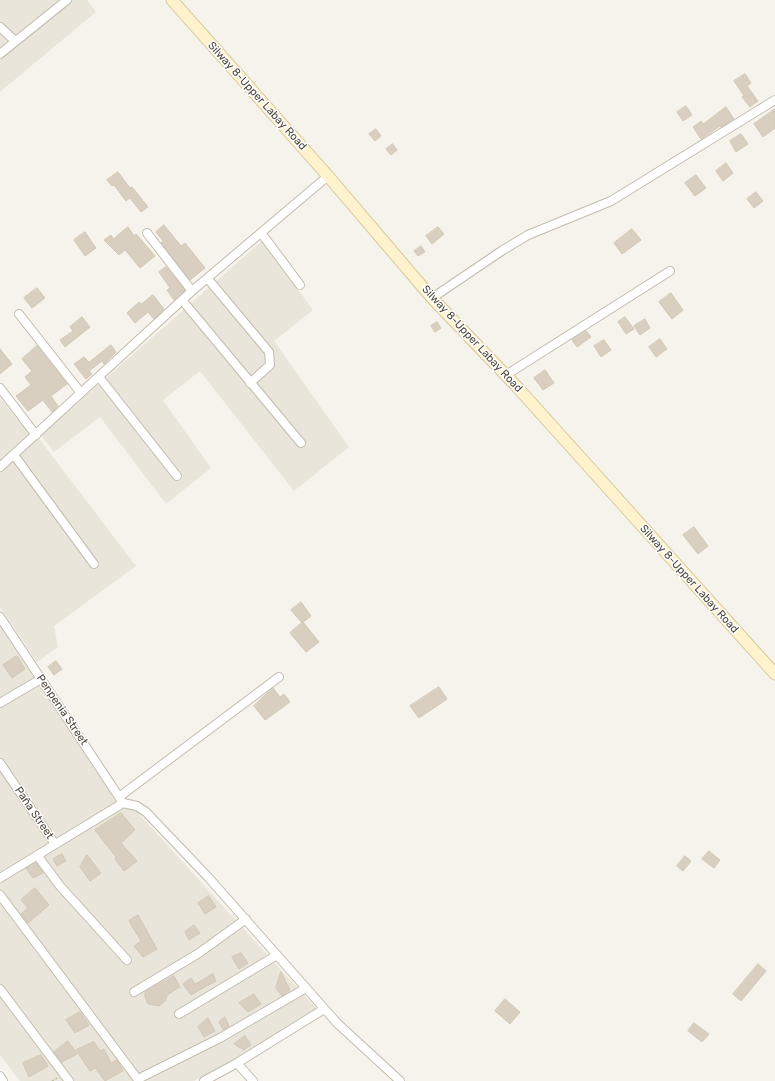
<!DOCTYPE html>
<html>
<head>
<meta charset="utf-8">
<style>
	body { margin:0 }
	canvas { display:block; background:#f6f3ec }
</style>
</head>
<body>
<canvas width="775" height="1081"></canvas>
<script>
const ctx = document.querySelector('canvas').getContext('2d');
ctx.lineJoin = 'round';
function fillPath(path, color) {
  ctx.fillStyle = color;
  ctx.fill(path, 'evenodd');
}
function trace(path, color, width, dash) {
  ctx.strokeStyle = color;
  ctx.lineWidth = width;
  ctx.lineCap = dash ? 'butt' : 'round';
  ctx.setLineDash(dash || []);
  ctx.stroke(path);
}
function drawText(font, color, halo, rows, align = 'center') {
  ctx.font = font + ' Rubik,sans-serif';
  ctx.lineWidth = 3;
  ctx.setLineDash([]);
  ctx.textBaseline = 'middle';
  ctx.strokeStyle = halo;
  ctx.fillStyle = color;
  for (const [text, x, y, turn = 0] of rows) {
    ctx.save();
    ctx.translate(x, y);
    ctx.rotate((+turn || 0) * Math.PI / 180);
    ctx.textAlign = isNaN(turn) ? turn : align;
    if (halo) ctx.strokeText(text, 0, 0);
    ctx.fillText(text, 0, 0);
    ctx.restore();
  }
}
fillPath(new Path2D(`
	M0 0H87L96 12 0 92Z
	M262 241 313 310 274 341 349 447 294 491 200 371 163 400 211 468 166 504 100 417 54 452 41 435Z
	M0 398 22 425 40 440 136 566 54 626 58 647 37 662 0 607Z
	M0 610 130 804 322 1015 194 1081H20L0 1055Z`), '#eae5da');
const building = new Path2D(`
	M745 74 751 83 747 86 758 101 750 107 742 97 744 96 734 81Z
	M686 106 692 115 683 121 677 112Z
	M726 107 734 119 721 127 720 126 701 139 693 127 701 121 703 124Z
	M775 109V128L763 137 754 124Z
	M376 129 381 136 375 141 369 134Z
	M741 134 748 144 736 152 730 141Z
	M393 144 397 150 391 155 386 149Z
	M726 163 733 173 723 181 716 171Z
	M118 172 130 188 132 187 148 207 141 212 130 198 126 201 114 185 112 186 107 180Z
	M696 175 706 188 695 196 685 183Z
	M756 192 763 201 754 208 747 199Z
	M164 225 181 246 185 243 205 268 190 280 161 243 163 241 156 232Z
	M128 227 134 236 136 234 155 256 140 268 125 250 119 255 104 240 111 235 113 239Z
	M438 227 444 234 432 244 426 236Z
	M632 229 641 240 622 254 614 243Z
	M85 232 96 248 85 256 74 240Z
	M421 246 425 252 418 256 414 251Z
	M166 267 185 290 174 300 167 290 170 288 159 272Z
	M37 288 45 298 32 308 24 298Z
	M671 293 683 310 672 319 659 302Z
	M153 295 164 309 154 319 148 312 135 323 127 313 139 302 141 304Z
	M82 317 90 327 65 347 60 340 73 331 70 327Z
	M625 317 634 329 626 334 618 322Z
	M645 319 650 328 640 335 634 326Z
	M437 322 441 328 435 332 431 326Z
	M586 331 591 337 577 347 572 340Z
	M660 339 667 349 656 357 649 347Z
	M604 340 611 350 601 357 594 346Z
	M111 345 116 352 104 364 102 361 89 371 92 374 86 379 74 364 84 357 89 362Z
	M37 346 67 384 51 396 58 406 52 412 43 400 28 411 16 396 31 385 25 377 32 371 22 359Z
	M0 349 12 364 0 374Z
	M545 370 554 383 543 390 534 378Z
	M694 527 708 546 698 554 683 535Z
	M301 602 311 616 302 623 291 610Z
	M303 622 319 642 306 652 290 633Z
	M17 656 25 669 12 678 3 665Z
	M56 661 62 669 54 675 48 667Z
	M439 687 447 699 419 718 410 706Z
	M273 688 280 697 284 694 290 702 265 720 254 706Z
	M121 813 135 830 121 843 137 861 124 871 115 859 116 857 95 830Z
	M709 851 720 860 714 868 702 859Z
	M62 854 66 861 57 866 53 859Z
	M87 855 101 873 90 881 80 867Z
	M685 856 691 861 683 871 677 866Z
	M36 863 43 873 33 878 26 868Z
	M35 888 49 905 28 923 21 914 28 908 21 900Z
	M209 896 216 907 205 914 198 903Z
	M138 915 157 949 143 957 134 946 141 941 129 921Z
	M194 925 200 933 189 940 185 932Z
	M241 953 248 963 239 969 232 957Z
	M758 964 766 971 741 1001 733 994Z
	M281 972 290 990 282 996 276 988Z
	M213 974 216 981 191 995 183 984 191 978 195 984Z
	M174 976 180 987 167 995 165 1001 159 1006 148 1004 145 997V992Z
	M254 994 261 1004 248 1012 239 1003Z
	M505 999 520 1012 510 1024 495 1011Z
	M80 1012 89 1025 75 1033 66 1020Z
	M225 1017 229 1026 223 1030 219 1022Z
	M208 1018 215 1031 204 1037 198 1027Z
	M694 1023 709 1034 702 1042 688 1031Z
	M245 1036 251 1045 244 1050 234 1044Z
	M68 1041 77 1054 62 1062 54 1052Z
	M94 1042 100 1051 104 1049 111 1063 117 1060 123 1071 105 1081 95 1068 90 1071 76 1050Z
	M41 1055 48 1066 29 1077 23 1063Z`);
fillPath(building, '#d8cfc1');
trace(building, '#d3c7b4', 1);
const street = new Path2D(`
	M0 27 15 41
	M0 54 67 0
	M147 233 192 291
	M262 234 300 285
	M208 279 269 352 270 365 250 383
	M432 298 503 250 528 235 611 201 775 100
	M182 300 301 443
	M19 314 81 393
	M506 375 670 271
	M99 377 177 476
	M0 388 36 435
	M14 455 94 564
	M0 467 192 291 328 176
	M0 617 123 803
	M0 703 41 679
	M0 763 55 844
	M119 797 279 677
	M37 855 60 886 127 960
	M0 878 123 803 137 806 146 812 208 877 337 1023 400 1081
	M0 895 139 1081
	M0 989 69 1081
	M134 992 199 953 246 919
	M179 1014 277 955
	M237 1063 253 1081
	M0 1076 3 1081
	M138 1079 220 1038 306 988
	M204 1081 237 1063 324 1009`);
const secondary = new Path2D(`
	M172 0 328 176 432 298 518 388 775 674`);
trace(street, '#c2bbae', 10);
trace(secondary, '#d6c79b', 13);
trace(new Path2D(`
	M52 1081 57 1078`), '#c4b79f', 1.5, [2, 2]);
trace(street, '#fff', 8);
trace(secondary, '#fff3cd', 11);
drawText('11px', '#4b4439', '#fff', [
	["Silway 8-Upper Labay Road",257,96,48],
	["Silway 8-Upper Labay Road",472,339,47],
	["Silway 8-Upper Labay Road",689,579,48],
	["Penpenia Street",62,710,56],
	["Paña Street",34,813,56]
]);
</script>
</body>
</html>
